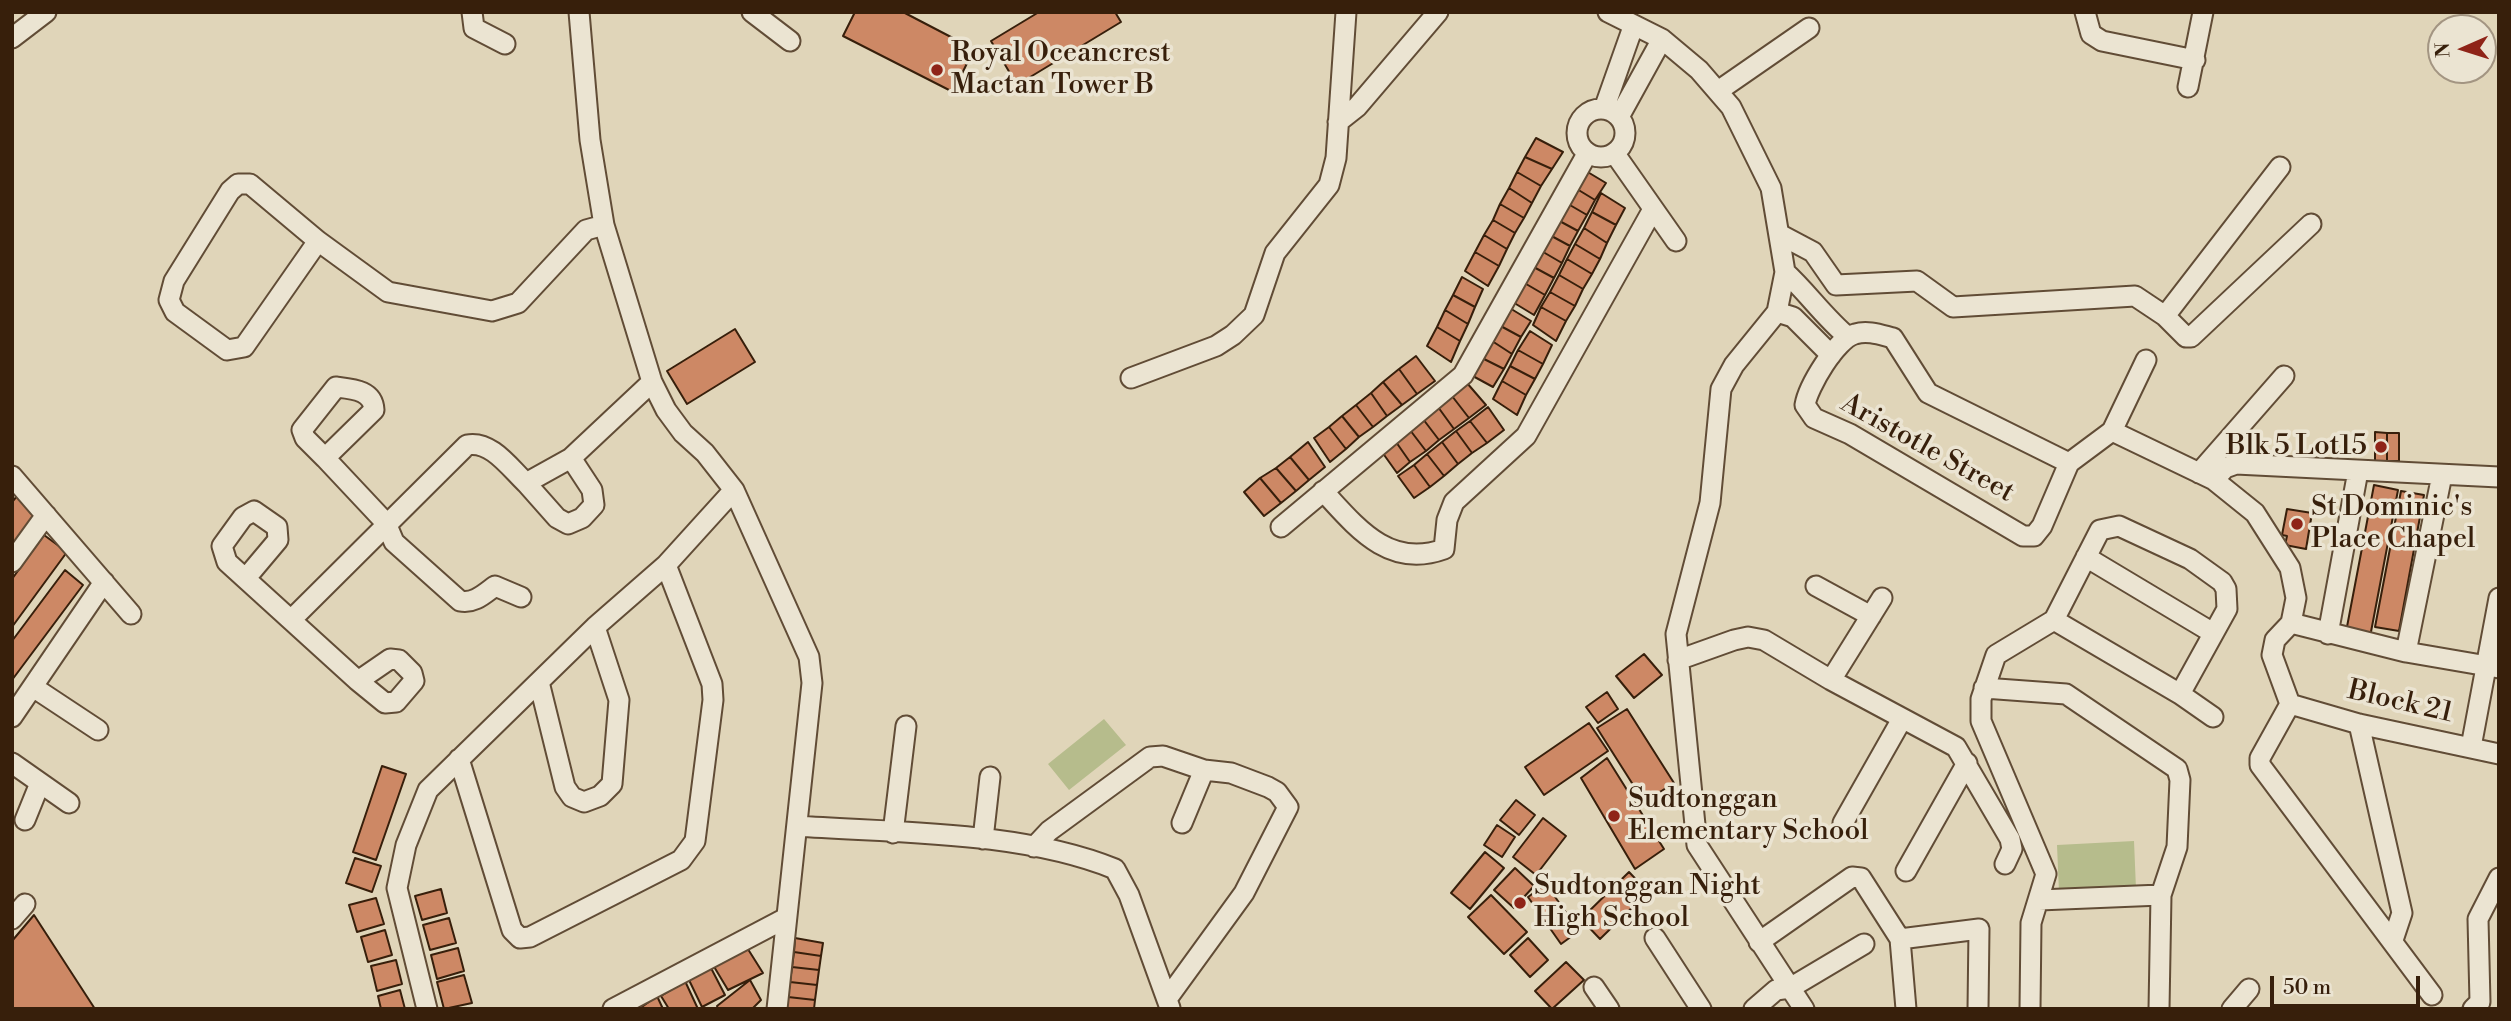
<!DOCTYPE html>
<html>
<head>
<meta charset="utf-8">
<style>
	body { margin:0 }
	#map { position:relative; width:2511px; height:1021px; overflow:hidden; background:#e0d5b9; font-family:"Libre Bodoni",serif }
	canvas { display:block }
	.frame { position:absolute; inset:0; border:14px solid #371f0b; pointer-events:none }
	.north { position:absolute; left:2427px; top:14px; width:70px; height:70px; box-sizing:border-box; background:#ebe4d2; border:2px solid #a39582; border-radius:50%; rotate:267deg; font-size:19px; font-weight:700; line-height:28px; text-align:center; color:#371f0b }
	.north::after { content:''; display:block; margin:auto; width:24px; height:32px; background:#8f2418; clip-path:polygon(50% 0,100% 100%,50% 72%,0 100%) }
	.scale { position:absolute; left:2270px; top:976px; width:150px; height:32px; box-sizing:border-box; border:4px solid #371f0b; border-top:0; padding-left:9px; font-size:21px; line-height:24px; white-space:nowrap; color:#371f0b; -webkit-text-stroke:5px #ebe4d2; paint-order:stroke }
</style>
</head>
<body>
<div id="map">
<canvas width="2511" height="1021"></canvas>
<div class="frame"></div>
<div class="north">N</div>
<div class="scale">50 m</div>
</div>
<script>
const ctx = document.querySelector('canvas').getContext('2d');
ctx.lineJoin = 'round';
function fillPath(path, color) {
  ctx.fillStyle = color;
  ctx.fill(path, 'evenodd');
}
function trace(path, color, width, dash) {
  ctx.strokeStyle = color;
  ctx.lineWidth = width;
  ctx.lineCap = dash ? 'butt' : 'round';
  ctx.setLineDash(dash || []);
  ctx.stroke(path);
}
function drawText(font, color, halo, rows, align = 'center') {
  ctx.font = font + ' "Libre Bodoni",serif';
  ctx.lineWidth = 7;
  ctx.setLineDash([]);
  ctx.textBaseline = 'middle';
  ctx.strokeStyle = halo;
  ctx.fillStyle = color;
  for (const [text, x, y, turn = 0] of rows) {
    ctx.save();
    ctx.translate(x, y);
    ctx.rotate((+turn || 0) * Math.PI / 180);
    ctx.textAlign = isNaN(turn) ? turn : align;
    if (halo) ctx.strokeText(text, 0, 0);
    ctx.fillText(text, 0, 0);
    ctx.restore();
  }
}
fillPath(new Path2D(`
	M1104 719 1126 745 1069 790 1048 764Z
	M2134 841 2136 889 2059 892 2057 845Z`), '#b6bc8c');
const building = new Path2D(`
	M855 12H903L974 49 953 92 843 36Z
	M1039 12H1115L1121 22 1017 85 991 41Z
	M1536 138 1563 152 1552 169 1525 157Z
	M1525 157 1552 169 1541 186 1517 172Z
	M1581 168 1606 183 1595 200 1572 186Z
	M1517 172 1541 186 1532 203 1509 188Z
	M1572 186 1595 200 1587 215 1563 201Z
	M1509 188 1532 203 1524 218 1500 204Z
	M1601 193 1625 208 1616 225 1592 212Z
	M1563 201 1587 215 1578 231 1554 218Z
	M1500 204 1524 218 1515 233 1493 220Z
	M1592 212 1616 225 1607 243 1584 228Z
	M1554 218 1578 231 1570 246 1546 233Z
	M1493 220 1515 233 1507 249 1484 235Z
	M1584 228 1607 243 1600 259 1575 244Z
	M1546 233 1570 246 1562 263 1538 249Z
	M1484 235 1507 249 1499 266 1475 252Z
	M1575 244 1600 259 1592 274 1567 259Z
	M1538 249 1562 263 1554 278 1530 265Z
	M1475 252 1499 266 1488 286 1465 271Z
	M1567 259 1592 274 1583 289 1559 275Z
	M1530 265 1554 278 1545 295 1521 281Z
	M1559 275 1583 289 1575 306 1550 292Z
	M1462 277 1483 289 1475 307 1453 295Z
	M1521 281 1545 295 1534 315 1511 301Z
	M1550 292 1575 306 1566 321 1541 307Z
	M1453 295 1475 307 1468 324 1445 310Z
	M1508 307 1531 321 1521 337 1497 324Z
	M1541 307 1566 321 1556 341 1533 325Z
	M1445 310 1468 324 1460 341 1437 327Z
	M1497 324 1521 337 1512 354 1489 339Z
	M1437 327 1460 341 1451 362 1427 346Z
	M735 329 755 362 687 404 667 371Z
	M1530 331 1552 345 1543 364 1518 350Z
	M1489 339 1512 354 1504 369 1480 357Z
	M1518 350 1543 364 1535 379 1510 366Z
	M1416 356 1435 381 1417 394 1399 369Z
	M1480 357 1504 369 1493 387 1471 375Z
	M1510 366 1535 379 1526 395 1502 381Z
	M1399 369 1417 394 1402 405 1383 382Z
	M1502 381 1526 395 1517 415 1493 399Z
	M1383 382 1402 405 1387 416 1371 393Z
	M1467 383 1486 405 1469 418 1452 396Z
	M1371 393 1387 416 1373 427 1356 405Z
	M1452 396 1469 418 1454 429 1438 407Z
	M1356 405 1373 427 1359 437 1342 416Z
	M1438 407 1454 429 1439 440 1423 419Z
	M1488 407 1504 430 1487 443 1470 421Z
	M1342 416 1359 437 1346 449 1329 427Z
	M1423 419 1439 440 1426 451 1410 430Z
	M1470 421 1487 443 1472 453 1456 431Z
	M1329 427 1346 449 1330 462 1314 438Z
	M1410 430 1426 451 1410 462 1396 442Z
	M1456 431 1472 453 1458 464 1442 442Z
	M2375 432 2387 433V461H2375Z
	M2387 433H2399V461H2387Z
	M1308 442 1325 467 1309 480 1290 457Z
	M1396 442 1410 462 1397 473 1382 452Z
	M1442 442 1458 464 1444 476 1427 454Z
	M1427 454 1444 476 1430 487 1414 465Z
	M1290 457 1309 480 1296 491 1276 468Z
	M1414 465 1430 487 1414 498 1398 476Z
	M1276 468 1296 491 1281 503 1260 478Z
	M1260 478 1281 503 1264 516 1244 492Z
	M2374 485 2398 490 2370 637 2346 632Z
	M2401 491 2424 495 2399 631 2375 627Z
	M18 495 38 515 12 551V502Z
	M2287 509 2312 513 2306 549 2285 545 2287 536 2282 535Z
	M44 535 67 552 12 627V579Z
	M65 570 83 585 12 680V641Z
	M1644 654 1662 675 1634 698 1616 676Z
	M1607 692 1618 709 1598 723 1586 707Z
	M1627 709 1674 783 1644 802 1597 728Z
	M1589 723 1608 751 1544 795 1525 767Z
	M1607 758 1664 849 1635 869 1581 778Z
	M382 766 406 774 376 860 353 852Z
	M1516 800 1535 815 1519 835 1500 820Z
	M1543 818 1566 836 1536 875 1513 857Z
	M1497 825 1515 837 1502 857 1484 845Z
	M1485 852 1504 868 1470 909 1451 893Z
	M355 858 381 866 372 892 346 883Z
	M1515 868 1534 886 1514 908 1494 890Z
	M1629 872 1648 892 1600 939 1581 919Z
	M1546 884 1579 931 1561 944 1528 897Z
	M441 889 447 913 422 920 415 896Z
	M1491 895 1527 932 1504 954 1468 917Z
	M376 898 384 924 357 932 349 905Z
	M34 915 95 1009H12V941Z
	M449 918 456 943 430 950 423 925Z
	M385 930 392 955 368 962 361 937Z
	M795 938 823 943 821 956 794 952Z
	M1528 938 1548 960 1530 977 1510 955Z
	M746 946 763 973 728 990 713 965Z
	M458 948 464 971 437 979 431 955Z
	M794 952 821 956 819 970 792 967Z
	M396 960 402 984 377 991 371 966Z
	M1566 962 1584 980 1552 1009 1535 991Z
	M792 967 819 970 817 985 790 982Z
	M711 968 725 995 702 1007 689 980Z
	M464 975 472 1003 444 1009 437 982Z
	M750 980 761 1000 752 1009H718L717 1006Z
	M685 981 698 1009H669L661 996Z
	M790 982 817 985 815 1000 788 997Z
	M400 990 405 1009H381L378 996Z
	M657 996 663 1009H639Z
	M788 997 815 1000 814 1009H786Z`);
fillPath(building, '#cd8865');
trace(building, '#371f0b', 2);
const minor = new Path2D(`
	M472 12 474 28 505 44
	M579 12 590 140 604 225 652 382 666 410 683 433 705 453 734 490 809 657 812 683 777 1009
	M752 12 790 41
	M1608 12 1662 39 1699 70 1731 107 1771 188 1785 272 1777 312 1734 365 1721 389 1710 503 1676 634 1697 845 1804 1009
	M2085 12 2091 34 2102 41 2195 60
	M12 38 46 12
	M2188 87 2203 12
	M1718 91 1809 28
	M1577 133a24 24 0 1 1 48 0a24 24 0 1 1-48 0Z
	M1604 109 1633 27
	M1619 117 1662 39
	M1338 122 1357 107 1438 12
	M1615 154 1676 241
	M1779 234 1813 252 1836 285 1917 281 1953 307 2135 296 2165 316 2186 337H2191L2311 224
	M318 241 244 347 227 350 175 312 169 300 174 281 230 191 238 184H250L318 241 388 292 492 311 518 303 586 230 604 225
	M1785 272C1807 292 1824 317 1848 337
	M1777 312 1793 317 1831 355
	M2165 316 2280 167
	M1131 378 1216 346 1233 335 1254 315 1275 253 1329 185 1336 158 1346 12
	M336 387C353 389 373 390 374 410L325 458 305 438 302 430Z
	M2112 431 2214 480 2255 513 2290 568 2296 598 2291 623 2275 640 2272 655 2290 704 2260 758V765L2432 995
	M325 458 386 523 394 542 460 601C474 604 484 594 495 586L521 597
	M2069 463 1928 393 1893 338C1881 335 1868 330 1855 334 1836 339 1808 387 1805 405L1814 418 1850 434 2023 536H2034L2042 526 2069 463 2112 431 2146 360
	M2199 473 2284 376
	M12 476 131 614
	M2214 480 2225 468 2236 464 2499 477
	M526 483 557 518 568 524 582 518 594 505 592 490 571 458
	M1323 491C1357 528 1389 569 1444 549L1447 520 1454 502 1526 436 1652 211
	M1281 527 1463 375 1587 154
	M2086 557 2213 633
	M12 562 46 515
	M246 578 278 540 277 527 254 511 243 517 222 546 227 562 358 681
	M1816 586 1871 616
	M291 620 467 445C491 440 510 468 526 483L571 458 652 382
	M2054 620 2180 694 2213 717
	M2291 623 2406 652 2499 668
	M2328 634 2358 471
	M2406 652 2442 475
	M390 659 399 660 412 673 414 681 396 702 385 703 358 681Z
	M1678 660 1734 640 1748 637 1764 640 1831 680 1956 747 2010 839 2012 849 2005 864
	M1831 680 1882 598
	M539 682 565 787 572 797 584 802 600 796 612 784 619 700 595 627
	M33 687 98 730
	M1984 688 2066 694 2177 769 2180 780 2177 847 2161 895 2159 1009
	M2290 704 2359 724 2499 754
	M12 717 104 582
	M2359 724 2402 913 2393 940
	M2471 747 2499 598
	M459 759 512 930 520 938 530 937 681 860 695 841 713 700 712 684 666 565
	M12 763 69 803
	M25 820 40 783
	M1182 823 1204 770
	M1843 823 1902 719
	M797 826C897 833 1022 831 1115 869L1129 895 1170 1008
	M893 833 906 726
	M983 839 990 777
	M1034 847 1049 831 1150 757 1163 756 1204 770 1231 773 1268 787 1277 792 1288 807 1244 893 1167 999
	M1906 871 1967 763
	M2039 900 2161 895
	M12 919 25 904
	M1655 938 1701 1009
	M1900 939 1979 929 1978 1009
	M1759 942 1852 877 1861 878 1900 939 1906 1009
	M1594 987 1609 1009
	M427 1009 397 888 406 845 428 790 595 627 666 565 734 490
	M613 1009 786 918
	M1754 1009 1776 990 1790 988 1864 944
	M2030 1009 2031 923 2046 874 1981 721V699L1996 655 2054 620 2100 530 2119 526 2190 559 2222 582 2226 589 2227 609 2180 694
	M2232 1009 2249 989
	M2473 1009 2480 1002 2478 919 2499 878`);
trace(minor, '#614c36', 23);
trace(minor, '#ebe4d2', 19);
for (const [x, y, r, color] of [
	[937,70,7,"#8f2418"],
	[2381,447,7,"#8f2418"],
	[2297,524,7,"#8f2418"],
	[1614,816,7,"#8f2418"],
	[1520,903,7,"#8f2418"]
]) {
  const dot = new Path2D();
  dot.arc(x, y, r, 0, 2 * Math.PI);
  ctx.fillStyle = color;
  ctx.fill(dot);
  trace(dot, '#ebe4d2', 2.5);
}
drawText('28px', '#371f0b', '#ebe4d2', [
	["Royal Oceancrest",951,54],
	["Mactan Tower B",951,86],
	["Blk 5 Lot15",2367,447,"right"],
	["St Dominic's",2311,508],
	["Place Chapel",2311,540],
	["Sudtonggan",1628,800],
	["Elementary School",1628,832],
	["Sudtonggan Night",1534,887],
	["High School",1534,919]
], 'left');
drawText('28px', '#371f0b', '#ebe4d2', [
	["Aristotle Street",1927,449,29],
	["Block 21",2400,703,13]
]);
</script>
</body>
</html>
